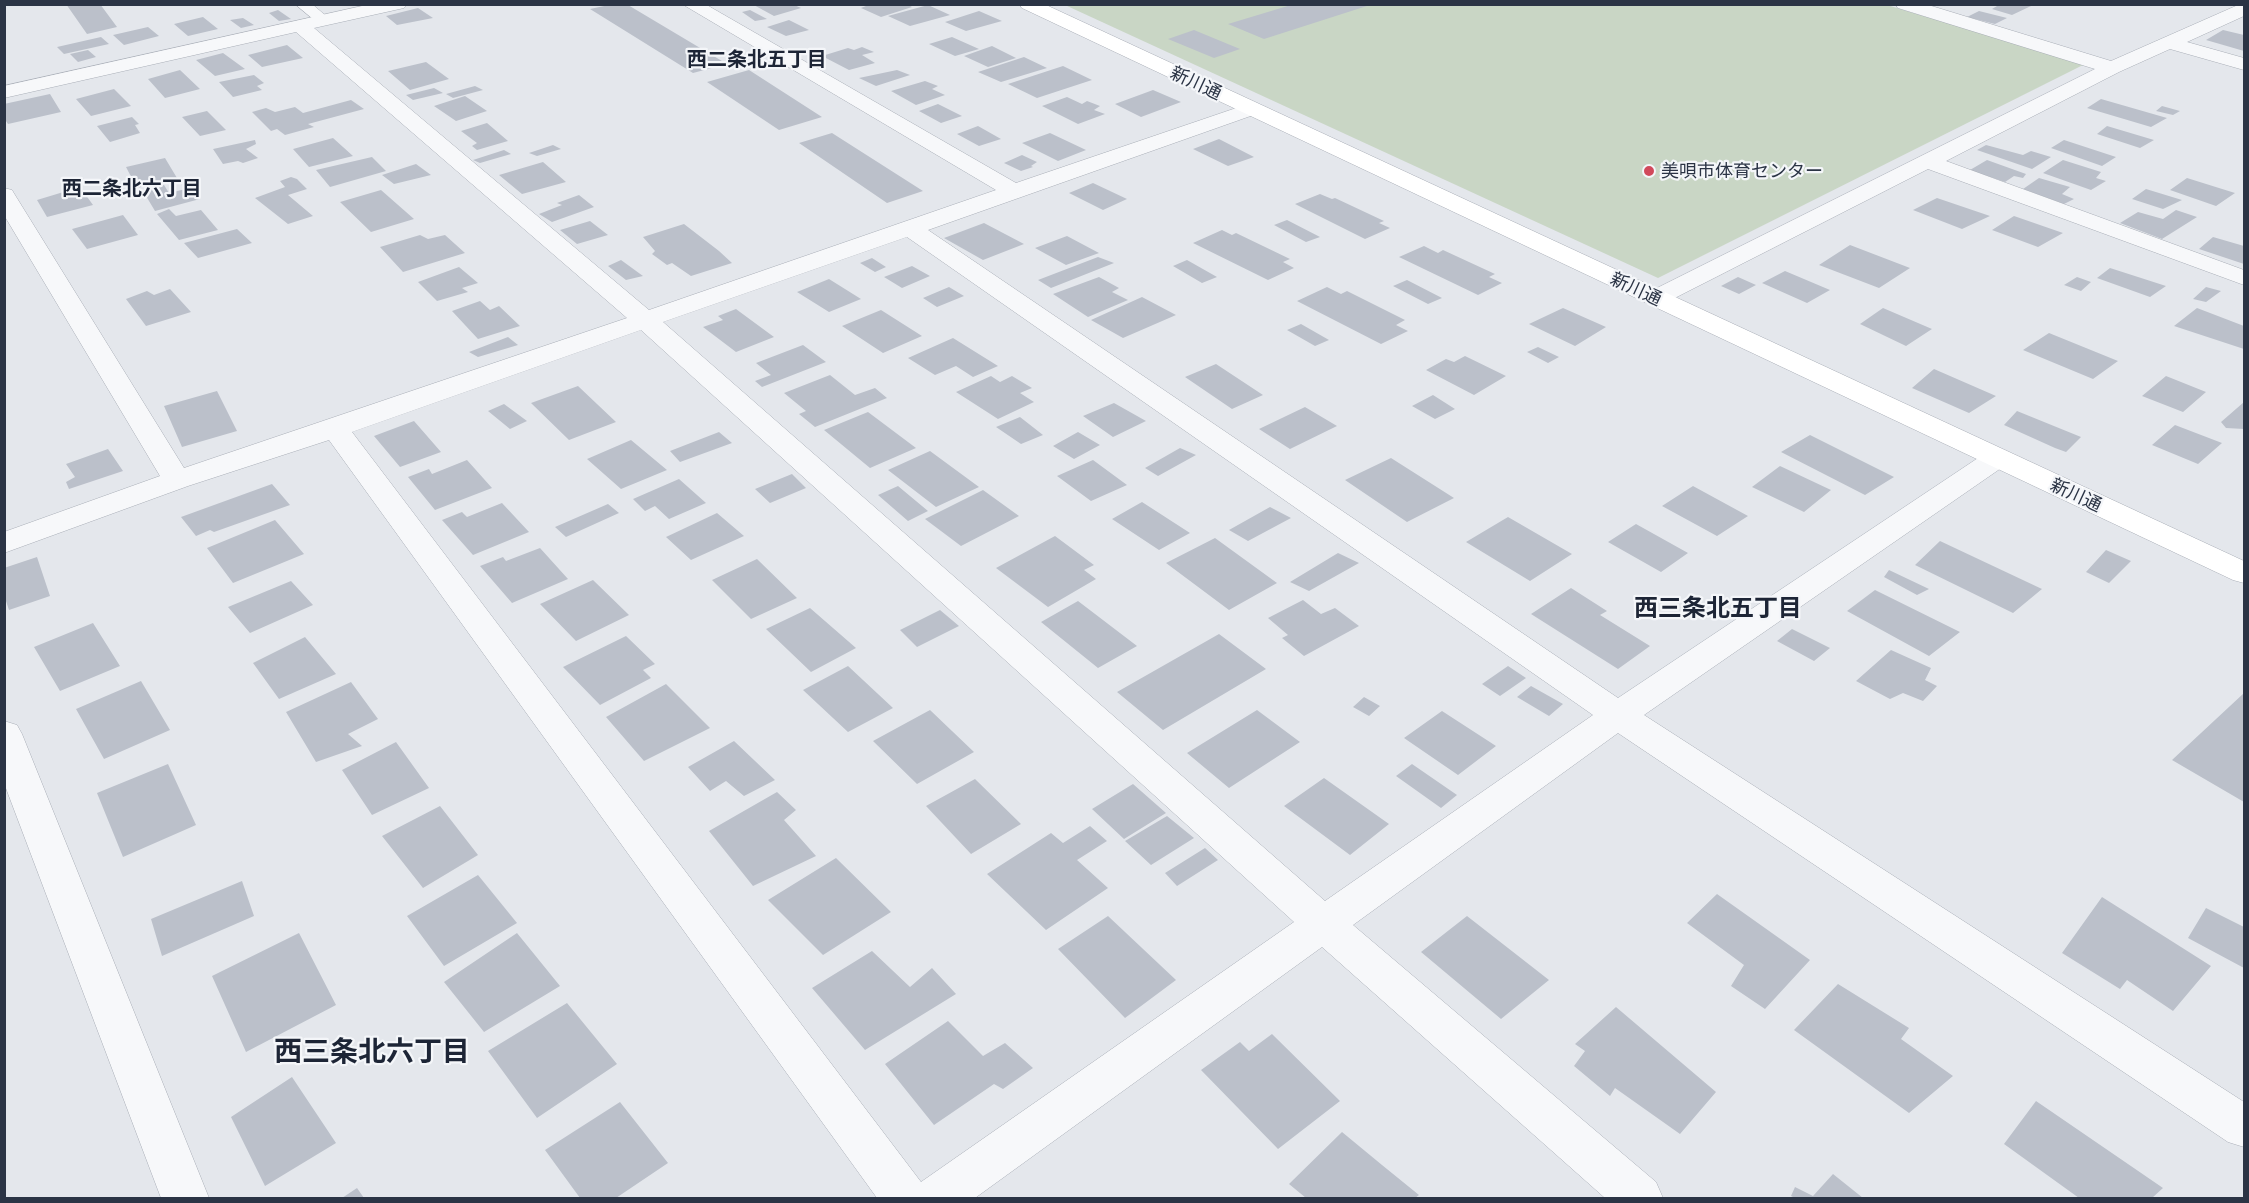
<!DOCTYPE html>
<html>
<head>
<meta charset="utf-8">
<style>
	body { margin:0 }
	#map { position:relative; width:2249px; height:1203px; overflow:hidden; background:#e4e7ec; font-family:Commissioner,sans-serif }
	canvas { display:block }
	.frame { position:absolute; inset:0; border:6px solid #2b3445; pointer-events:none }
</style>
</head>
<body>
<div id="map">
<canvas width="2249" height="1203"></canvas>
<div class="frame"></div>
</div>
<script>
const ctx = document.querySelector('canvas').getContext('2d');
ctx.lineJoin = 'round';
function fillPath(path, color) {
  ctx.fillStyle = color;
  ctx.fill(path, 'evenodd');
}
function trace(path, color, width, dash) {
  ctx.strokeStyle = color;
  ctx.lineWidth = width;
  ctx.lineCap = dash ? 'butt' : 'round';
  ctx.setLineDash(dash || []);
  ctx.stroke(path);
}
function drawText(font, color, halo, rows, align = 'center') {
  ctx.font = font + ' Commissioner,"Noto Sans JP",sans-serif';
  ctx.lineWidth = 4.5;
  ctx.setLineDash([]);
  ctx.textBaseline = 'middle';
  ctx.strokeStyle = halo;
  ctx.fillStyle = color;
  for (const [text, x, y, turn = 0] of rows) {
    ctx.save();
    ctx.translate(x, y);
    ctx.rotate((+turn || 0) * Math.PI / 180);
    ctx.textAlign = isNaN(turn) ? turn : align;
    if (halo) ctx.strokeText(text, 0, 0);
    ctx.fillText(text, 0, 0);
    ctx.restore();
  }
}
fillPath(new Path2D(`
	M1065 5H1887L2085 64 1658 278Z`), '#c9d6c5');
fillPath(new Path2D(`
	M66 4H100L117 27 87 34Z
	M752 4H792L801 8 774 16Z
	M871 4H906L912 7 881 17 861 8Z
	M1994 4H2025L2031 6 2012 15 1992 9 1997 6Z
	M609 5H628L727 64 693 73 590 9Z
	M928 5 950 15 910 26 888 16Z
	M1291 5H1370L1264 39 1228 24Z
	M418 8 433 18 397 25 386 16Z
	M278 10 291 19 279 21 269 13Z
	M750 10 767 19 755 21 742 12Z
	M979 11 1002 21 966 31 945 22Z
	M1979 11 2007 18 1995 24 1967 17Z
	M203 17 218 29 188 36 174 24Z
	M243 18 254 25 241 28 230 20Z
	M789 20 809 30 786 36 767 27Z
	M148 27 159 36 124 45 113 35Z
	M1194 30 1240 49 1214 58 1168 39Z
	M2223 30 2244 35V51L2206 40Z
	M101 37 109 44 64 54 57 47Z
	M952 37 979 49 955 56 929 44Z
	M287 45 303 58 262 67 248 55Z
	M992 46 1016 58 988 67 964 56Z
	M862 47 874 52 862 55 875 63 849 70 822 56 848 48 854 50Z
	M88 50 96 57 78 62 70 54Z
	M223 53 245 69 215 76 196 60Z
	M1024 57 1047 68 1001 82 978 72Z
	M426 62 449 79 410 90 388 71Z
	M1063 66 1092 80 1037 98 1008 84Z
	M180 70 200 89 165 98 148 79Z
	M749 70 822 117 779 130 707 82Z
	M897 70 910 75 876 86 859 78Z
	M254 75 264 83 257 86 262 90 233 97 219 82Z
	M925 81 938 86 932 89 945 95 916 105 891 91Z
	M475 86 483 90 453 98 446 94Z
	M434 88 443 93 413 100 406 95Z
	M114 89 131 106 91 116 76 99Z
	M1153 90 1181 102 1141 117 1115 104Z
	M50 94 61 112 8 124 4 118V104Z
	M465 96 487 111 456 121 434 106Z
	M1067 97 1082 104 1087 101 1100 106 1094 110 1105 114 1078 124 1042 106Z
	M2101 99 2167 118 2151 127 2087 108Z
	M351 100 364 109 308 124 314 127 285 135 277 129 271 131 252 112 266 108 275 112 295 107 303 113Z
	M938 104 962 116 941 123 919 111Z
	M2162 106 2180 111 2173 115 2156 111Z
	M207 111 226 130 200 136 182 117Z
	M132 117 139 124 135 125 140 133 110 142 97 126Z
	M487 123 508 141 477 150 472 146 477 143 461 131Z
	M978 126 1001 139 979 146 957 134Z
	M2107 126 2154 140 2140 148 2097 134Z
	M832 133 923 191 887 203 799 143Z
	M1050 133 1086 150 1058 161 1022 143Z
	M333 138 353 156 309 167 293 149Z
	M1219 139 1254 157 1228 166 1193 149Z
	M255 140 256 144 246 149 258 158 243 163 238 161 223 164 213 149Z
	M2064 140 2116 157 2102 166 2051 148Z
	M553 145 561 149 537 156 529 153Z
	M1986 145 2023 155 2031 151 2051 157 2032 169 1977 150Z
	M504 150 511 154 480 163 473 160Z
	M1022 155 1037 162 1031 166 1033 167 1021 171 1004 163Z
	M372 157 386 171 330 187 316 170Z
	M165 158 177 178 137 188 126 167Z
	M1987 160 2026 174 2023 178 2014 176 2005 182 1970 170Z
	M2063 160 2101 172 2096 178 2106 181 2091 190 2043 173Z
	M543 162 566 182 522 194 499 175Z
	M416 164 431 175 394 184 382 175Z
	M291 177 297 179 307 189 288 195 313 216 288 224 255 198 285 187 280 181Z
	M2039 178 2070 187 2062 194 2074 199 2064 204 2023 189Z
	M2187 178 2235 193 2216 206 2170 190Z
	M1093 183 1127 199 1103 210 1069 193Z
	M164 185 169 193 190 188 200 199 155 211 143 191Z
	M80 187 93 205 47 217 37 200Z
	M2146 189 2182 200 2163 209 2132 199Z
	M381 190 414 219 371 232 340 202Z
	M1320 194 1332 199 1335 198 1384 221 1379 223 1390 228 1365 239 1295 204Z
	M579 195 594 207 552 222 539 214 562 205 557 203Z
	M1937 198 1990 216 1962 229 1913 210Z
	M169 209 176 216 201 210 218 230 179 240 157 214Z
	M2176 210 2197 217 2162 239 2120 223 2138 212 2163 219Z
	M123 215 138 235 87 249 72 229Z
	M2014 216 2063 233 2038 247 1992 230Z
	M1287 220 1320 237 1306 242 1274 225Z
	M590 221 608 235 577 244 560 230Z
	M984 223 1024 244 983 260 944 238Z
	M684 224 719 251 732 263 691 276 672 263 667 265 652 254 655 251 643 237Z
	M237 229 252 243 198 258 184 243Z
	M1222 230 1232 235 1236 233 1290 259 1283 262 1294 268 1268 280 1193 243Z
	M420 235 428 239 445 235 465 253 403 272 380 247Z
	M1067 236 1099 253 1066 265 1035 248Z
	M2213 237 2244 246V264L2199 249Z
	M1850 245 1910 268 1879 288 1819 265Z
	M1424 246 1438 253 1443 250 1495 274 1489 277 1502 283 1478 295 1399 257Z
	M1098 257 1114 263 1051 288 1038 280Z
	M872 258 886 267 875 272 860 263Z
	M621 260 643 276 626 280 608 266Z
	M1187 260 1217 277 1202 283 1173 266Z
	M912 266 930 276 902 288 884 277Z
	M459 267 478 283 462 288 468 292 437 301 418 282Z
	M2110 268 2166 286 2150 297 2097 278Z
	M1785 271 1830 290 1807 303 1762 283Z
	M1099 277 1119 288 1112 292 1128 300 1088 317 1053 294Z
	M1738 277 1756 285 1739 294 1721 286Z
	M2077 277 2091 282 2081 291 2064 285Z
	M829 279 861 299 829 312 797 292Z
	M1407 280 1442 298 1428 304 1393 286Z
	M949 287 964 296 937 307 923 298Z
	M1327 287 1341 294 1347 291 1405 320 1396 325 1408 331 1381 344 1297 301Z
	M2206 287 2221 291 2206 302 2193 299Z
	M170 289 191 312 146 326 126 299 147 291 154 295Z
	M1142 297 1176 315 1123 338 1091 320Z
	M480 301 490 310 499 306 520 326 478 339 452 311Z
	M1563 308 1606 327 1575 346 1529 324Z
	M1883 308 1932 329 1906 346 1860 324Z
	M2197 308 2244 326V349L2174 326Z
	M736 309 740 312 774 337 736 352 703 327 723 320 718 316Z
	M881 310 922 336 883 353 842 326Z
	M1301 324 1329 340 1315 346 1287 330Z
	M2049 333 2118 361 2093 379 2023 350Z
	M508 337 518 345 478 357 469 352Z
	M953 338 998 366 973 377 956 366 935 375 908 358Z
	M803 345 826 362 762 387 755 381 771 375 756 363Z
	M1538 347 1559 357 1548 363 1527 352Z
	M1465 356 1506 376 1474 395 1426 370 1446 359 1454 362Z
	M1216 364 1263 395 1232 409 1185 377Z
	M1934 369 1996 396 1969 413 1912 388Z
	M830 375 855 395 875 388 887 398 815 427 799 414 806 411 784 393Z
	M991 376 1000 382 1012 376 1032 388 1020 393 1034 402 998 419 956 392Z
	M2166 376 2206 392 2183 412 2142 396Z
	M578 386 616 422 569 440 531 403Z
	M217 391 237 431 182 447 164 406Z
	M1433 395 1455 409 1435 419 1412 406Z
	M2244 402V429L2226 428 2221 422Z
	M1114 403 1146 421 1113 437 1083 416Z
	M504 404 527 421 510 429 488 411Z
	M1305 407 1337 426 1290 449 1259 429Z
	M2017 411 2081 437 2066 452 2055 448 2004 425Z
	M868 412 916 448 870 468 824 430Z
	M1020 417 1043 435 1021 444 996 427Z
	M414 421 441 452 400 467 374 436Z
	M2175 425 2222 443 2198 464 2152 445Z
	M719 432 732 443 680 462 670 451Z
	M1078 432 1100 445 1074 459 1053 446Z
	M1810 435 1894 477 1865 495 1781 452Z
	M631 440 667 470 621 489 587 459Z
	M1180 448 1196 455 1158 476 1145 468Z
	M108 449 123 471 69 489 66 482 75 477 66 464Z
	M930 451 979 487 936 507 888 470Z
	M1391 458 1454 498 1407 522 1345 480Z
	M467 460 492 488 435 510 408 477 429 469 432 474Z
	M1093 460 1127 485 1091 501 1057 476Z
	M1780 466 1831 490 1804 512 1752 487Z
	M792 474 806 488 770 503 755 489Z
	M679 479 706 503 669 519 655 506 645 511 633 499Z
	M272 484 290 505 214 532 210 530 196 536 181 517Z
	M898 486 928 511 908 521 878 495Z
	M1693 486 1748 516 1717 536 1662 506Z
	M983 490 1019 516 961 546 925 519Z
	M1142 502 1190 533 1159 550 1112 519Z
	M502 503 529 532 473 555 442 520 462 512 467 517Z
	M608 504 619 513 566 537 555 527Z
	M1270 507 1291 518 1248 541 1229 530Z
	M717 513 744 536 691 560 666 537Z
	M1508 517 1572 554 1530 581 1466 542Z
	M275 520 304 554 233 583 207 548Z
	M1636 524 1688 553 1661 572 1608 542Z
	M1055 536 1094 565 1084 570 1096 579 1048 607 996 568Z
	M1215 538 1277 583 1229 610 1166 563Z
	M1940 541 2042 589 2013 613 1915 565Z
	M540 548 568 579 512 603 480 566 503 557 506 561Z
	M2106 550 2131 561 2109 583 2086 572Z
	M1338 553 1359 563 1309 591 1290 582Z
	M37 557 50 596 9 610 4 595V568Z
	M757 559 797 598 751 619 712 580Z
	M1889 570 1929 589 1917 595 1884 577Z
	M593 580 629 615 576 641 540 604Z
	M291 581 313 605 250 633 228 607Z
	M1571 588 1607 611 1600 615 1650 646 1618 669 1531 614Z
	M1875 590 1960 632 1929 656 1847 611Z
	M1303 600 1321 614 1335 608 1359 626 1304 656 1282 638 1288 635 1268 618Z
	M1078 601 1137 646 1098 668 1041 622Z
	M810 608 856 648 811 672 766 629Z
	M940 610 959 626 917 647 900 630Z
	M93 623 120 666 60 691 34 647Z
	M1792 629 1830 648 1814 661 1777 641Z
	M1219 634 1266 669 1163 730 1117 692Z
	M626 636 655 664 643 670 651 678 600 705 563 667Z
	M305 637 336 674 279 699 253 663Z
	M1891 650 1931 668 1925 680 1937 686 1923 701 1903 693 1890 699 1856 681Z
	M848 666 893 708 848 732 803 690Z
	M1508 666 1526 678 1500 696 1482 684Z
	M141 681 170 730 104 759 76 709Z
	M351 682 378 719 348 734 362 746 316 762 286 712Z
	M666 684 710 728 644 761 606 717Z
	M1531 686 1563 704 1549 716 1517 697Z
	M2244 693V802L2172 760Z
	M1364 697 1380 706 1369 716 1353 707Z
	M930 710 974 752 917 784 873 741Z
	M1257 710 1300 742 1229 788 1187 753Z
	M1442 711 1496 746 1458 775 1404 738Z
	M734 741 775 780 744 796 726 781 710 791 688 767Z
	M396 742 429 788 372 815 342 770Z
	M168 764 196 825 123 857 97 793Z
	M1412 764 1457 795 1441 808 1396 776Z
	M1324 778 1389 824 1350 855 1284 806Z
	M975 779 1021 824 971 854 926 806Z
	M1133 784 1166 813 1124 839 1092 809Z
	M777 792 796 810 784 820 816 856 753 886 709 831Z
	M440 806 478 855 423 888 382 836Z
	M1167 816 1194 838 1151 865 1125 841Z
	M1090 826 1107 841 1077 860 1108 888 1046 930 987 874 1051 833 1063 843Z
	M1205 848 1218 860 1177 886 1165 873Z
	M836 858 891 912 823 955 768 900Z
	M478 875 517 923 444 966 407 916Z
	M242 881 254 916 162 956 151 919Z
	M1717 894 1810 960 1765 1009 1731 986 1744 965 1687 923Z
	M2102 897 2211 966 2173 1011 2127 980 2120 989 2062 953Z
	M2206 908 2244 927V968L2188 938Z
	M1108 916 1176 980 1125 1018 1058 949Z
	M1467 916 1549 980 1501 1019 1421 952Z
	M299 933 336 1005 246 1052 212 976Z
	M517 933 560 986 484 1032 444 982Z
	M872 951 910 987 932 968 956 994 865 1050 812 988Z
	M1838 984 1909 1028 1901 1039 1953 1076 1909 1113 1794 1030Z
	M567 1003 617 1064 537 1118 488 1051Z
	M1616 1007 1716 1092 1680 1134 1615 1088 1610 1096 1574 1066 1585 1051 1575 1044Z
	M948 1021 983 1056 1005 1043 1033 1068 1003 1089 994 1084 934 1125 885 1064Z
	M1272 1034 1340 1101 1278 1149 1201 1070 1240 1042 1249 1051Z
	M292 1077 336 1143 265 1186 231 1117Z
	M2036 1101 2163 1188 2152 1198H2079L2004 1144Z
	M620 1102 668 1163 616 1198H580L545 1150Z
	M1342 1132 1382 1165 1419 1195 1415 1198H1306L1289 1184Z
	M1833 1174 1863 1198H1795L1791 1196 1795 1187 1813 1196Z
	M357 1188 364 1198H342Z`), '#bbc0ca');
const lane = new Path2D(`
	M295 4H312L332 21 329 24H319Z`);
const street = new Path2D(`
	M371 4H407L404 8 314 28 649 310 996 190 682 4H705L1016 183 1245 105 1252 103 1259 105 1262 109 1259 113 928 230 1618 698 1987 452 1997 449 2007 452 2012 458 2007 464 1644 715 2244 1102V1147L2228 1142 1618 733 1353 925 1656 1182 1663 1198H1605L1322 947 975 1198H877L329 440 188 486 4 553V532L160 476 4 215V188L12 190 15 195 184 468 627 318 296 32 4 98V86ZM907 237 1593 715 1325 901 663 322ZM641 330 1294 922 921 1182 352 432Z
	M1895 4H1925L2111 61 2238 5 2244 4V16L2187 42 2244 58V70L2170 49 2119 72 1946 161 2244 270V285L1928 169 1665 303 1656 306 1647 303 1643 298 1647 293 2095 69 1898 8Z
	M4 721 17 725 22 734 209 1198H161L4 783Z`);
const secondary = new Path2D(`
	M1019 4H1044L2244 561V583L2233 580 1022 8Z`);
trace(lane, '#a9aeb7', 1);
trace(street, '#a9aeb7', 1);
trace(secondary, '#a9aeb7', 1);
fillPath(lane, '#f7f8fa');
fillPath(street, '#f7f8fa');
fillPath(secondary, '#fff');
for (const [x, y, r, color] of [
	[1649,171,6,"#d1495b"]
]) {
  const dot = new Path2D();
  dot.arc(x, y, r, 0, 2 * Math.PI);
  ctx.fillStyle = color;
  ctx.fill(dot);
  trace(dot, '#f4f6f9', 2);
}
drawText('18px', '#2b3445', '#f4f6f9', [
	["新川通",1196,83,25],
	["新川通",1636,289,25],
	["新川通",2076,495,25]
]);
drawText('18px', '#2b3445', '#f4f6f9', [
	["美唄市体育センター",1661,171]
], 'left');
drawText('bold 20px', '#1d2536', '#f4f6f9', [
	["西二条北五丁目",757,59],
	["西二条北六丁目",132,188]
]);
drawText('bold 24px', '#1d2536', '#f4f6f9', [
	["西三条北五丁目",1718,608]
]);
drawText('bold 28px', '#1d2536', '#f4f6f9', [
	["西三条北六丁目",372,1052]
]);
</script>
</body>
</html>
